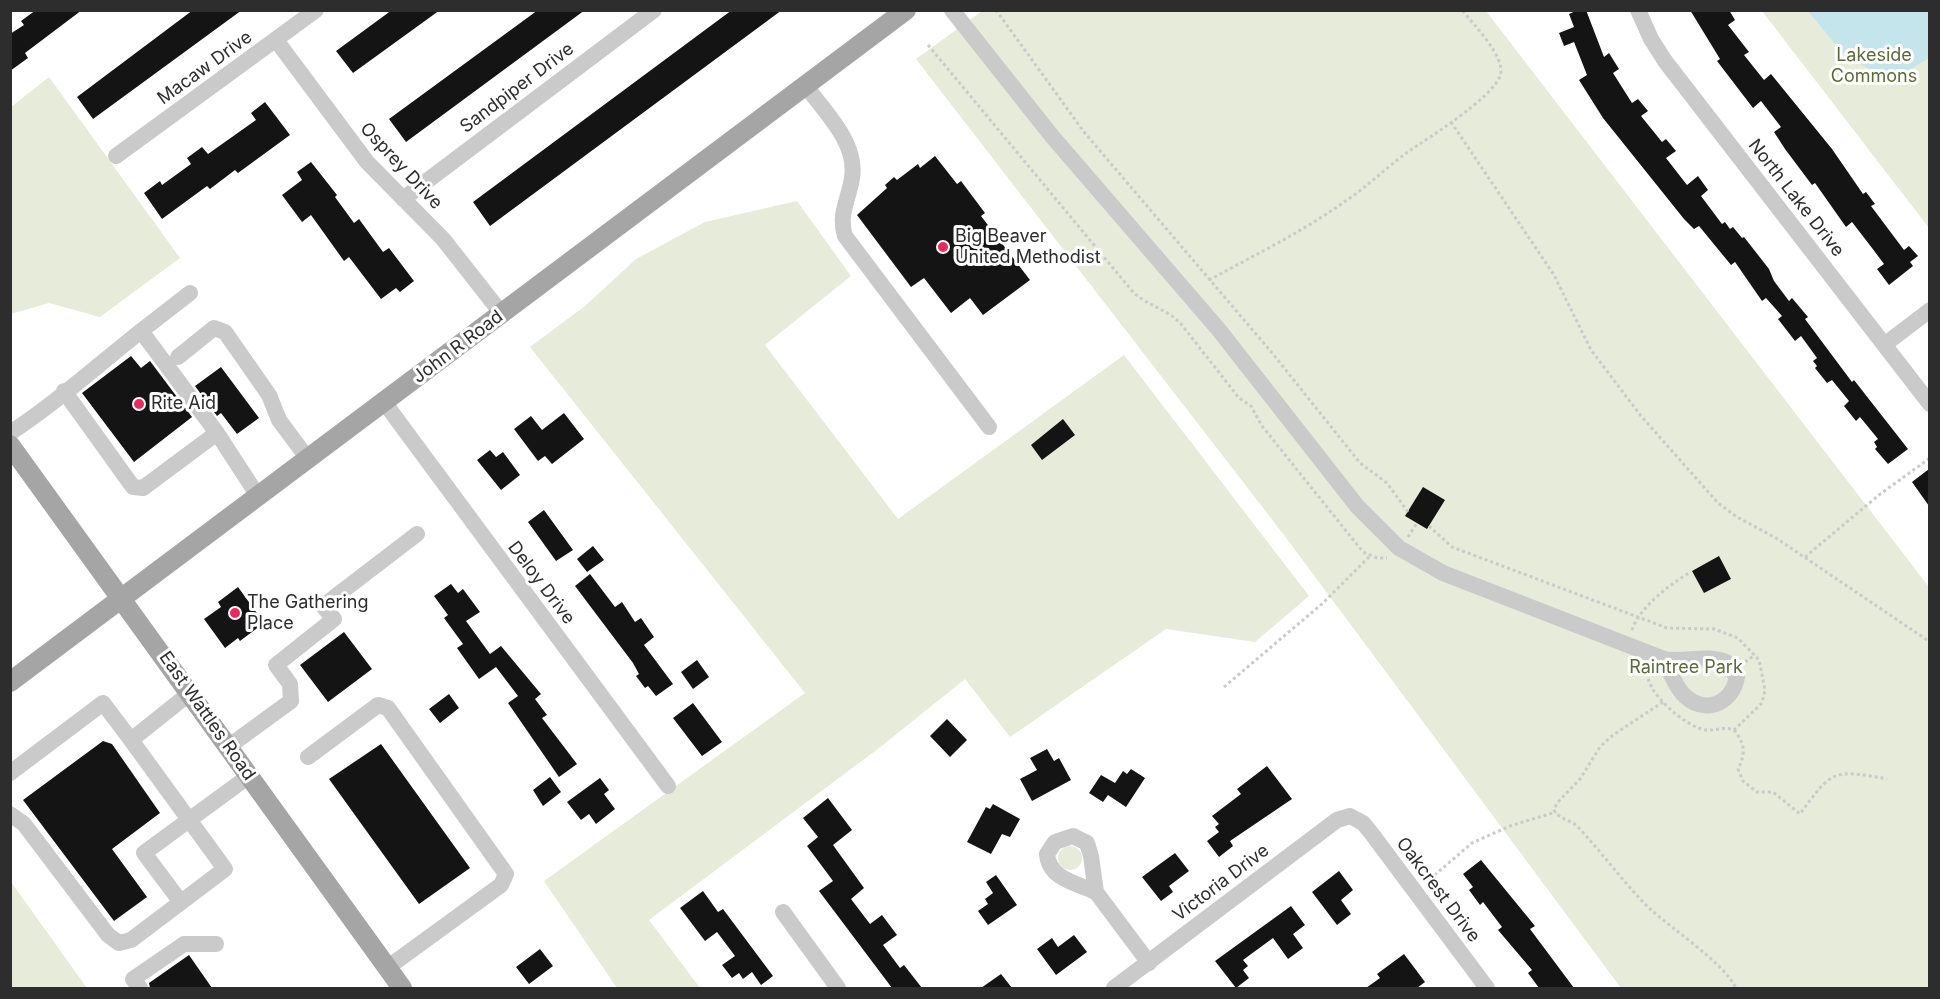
<!DOCTYPE html>
<html>
<head>
<meta charset="utf-8">
<style>
	body { margin:0 }
	#map { position:relative; width:1940px; height:999px; overflow:hidden; background:#fff; font-family:Inter,sans-serif }
	canvas { display:block }
	.frame { position:absolute; inset:0; border:12px solid #2d2d2d; pointer-events:none }
</style>
</head>
<body>
<div id="map">
<canvas width="1940" height="999"></canvas>
<div class="frame"></div>
</div>
<script>
const ctx = document.querySelector('canvas').getContext('2d');
ctx.lineJoin = 'round';
function fillPath(path, color) {
  ctx.fillStyle = color;
  ctx.fill(path, 'evenodd');
}
function trace(path, color, width, dash) {
  ctx.strokeStyle = color;
  ctx.lineWidth = width;
  ctx.lineCap = dash ? 'butt' : 'round';
  ctx.setLineDash(dash || []);
  ctx.stroke(path);
}
function drawText(font, color, halo, rows, align = 'center') {
  ctx.font = font + ' Inter,sans-serif';
  ctx.lineWidth = 6;
  ctx.setLineDash([]);
  ctx.textBaseline = 'middle';
  ctx.strokeStyle = halo;
  ctx.fillStyle = color;
  for (const [text, x, y, turn = 0] of rows) {
    ctx.save();
    ctx.translate(x, y);
    ctx.rotate((+turn || 0) * Math.PI / 180);
    ctx.textAlign = isNaN(turn) ? turn : align;
    if (halo) ctx.strokeText(text, 0, 0);
    ctx.fillText(text, 0, 0);
    ctx.restore();
  }
}
fillPath(new Path2D(`
	M982 11H1486L1929 587V988H1621L1284 535 916 59Z
	M1762 11H1929V228Z
	M49 77 180 258 100 317 49 303 11 314V107Z
	M797 201 851 276 765 345 898 519 1124 355 1309 596 1255 642 1166 629 1010 737 965 679 883 745 649 920 700 988H617L544 881 805 693 530 347 585 306 636 259 705 222Z
	M1058 858a12 12 0 1 1 24 0a12 12 0 1 1-24 0Z
	M11 882 87 988H11Z`), '#e7ebda');
fillPath(new Path2D(`
	M1808 11H1929V58L1906 72 1889 78 1846 57Z`), '#c5e5ec');
fillPath(new Path2D(`
	M36 10H82L25 53 28 58 10 71V34L24 25 21 21Z
	M193 10H242L93 119 77 97Z
	M392 10H440L353 73 336 51Z
	M538 10H585L406 142 389 119Z
	M732 10H782L490 226 473 202Z
	M1578 10H1586L1604 57 1609 53 1619 69 1613 73 1632 103 1638 99 1648 111 1641 116 1662 142 1666 139 1676 151 1666 158 1687 185 1698 176 1708 190 1701 196 1722 224 1725 222 1730 229 1733 227 1742 238 1744 237 1769 269 1774 281 1789 301 1792 298 1808 317 1805 319 1852 382 1854 380 1908 449 1888 464 1875 449 1877 447 1874 442 1878 439 1860 417 1856 421 1844 406 1849 401 1832 380 1827 383 1815 368 1817 366 1813 361 1817 358 1801 336 1795 341 1778 319 1782 316 1766 298 1762 301 1735 262 1731 265 1699 226 1694 229 1684 219 1603 118 1579 80 1587 75 1574 42 1564 46 1559 33 1574 27 1569 14Z
	M1690 10H1729L1735 20 1728 25 1749 52 1744 55 1764 80 1771 74 1832 149 1863 194 1866 192 1875 204 1871 206 1904 250 1909 246 1918 256 1910 262 1913 266 1889 285 1877 269 1884 264 1872 248 1852 222 1846 227 1815 183 1812 185 1785 149 1774 132 1781 127 1761 101 1753 108 1717 61 1720 59Z
	M265 102 290 135 238 173 235 170 210 189 207 186 162 219 144 193 160 181 162 185 191 164 187 158 202 147 208 154 256 120 251 113Z
	M935 156 957 184 961 181 985 213 981 216 1030 280 983 315 970 298 951 313 924 278 911 287 857 215 887 188 885 185 894 177 897 180 918 164 920 168Z
	M311 162 337 195 335 197 354 223 359 219 383 252 389 248 414 281 400 292 396 288 381 299 349 257 344 261 311 215 302 222 282 195 302 180 297 172Z
	M131 356 141 368 150 361 192 417 134 462 82 393Z
	M221 367 259 418 237 434 221 413 217 416 195 386Z
	M564 413 584 439 552 464 545 456 538 461 514 429 531 416 542 430Z
	M1063 419 1075 435 1042 460 1031 445Z
	M490 450 496 457 503 452 520 475 501 490 477 460Z
	M1929 469V506L1912 482Z
	M1423 487 1445 500 1427 529 1405 516Z
	M544 510 573 550 556 561 528 522Z
	M593 546 604 560 587 572 577 559Z
	M1719 556 1731 579 1704 593 1692 571Z
	M590 574 615 607 622 602 635 622 641 618 654 637 644 645 673 684 656 696 648 686 645 688 636 676 639 674 633 663 575 586Z
	M451 584 458 593 463 589 480 612 466 621 490 654 501 646 541 694 535 699 547 715 542 718 577 764 559 777 508 703 518 696 496 667 479 679 457 648 463 644 444 618 448 615 434 596Z
	M238 587 264 623 240 641 238 638 225 648 204 619 221 607 218 602Z
	M344 632 372 669 328 702 300 665Z
	M697 660 709 677 693 689 681 672Z
	M449 694 459 708 440 723 429 709Z
	M693 703 722 742 702 756 673 718Z
	M947 719 967 740 950 757 930 736Z
	M103 741 112 744 160 813 112 849 147 897 114 921 23 800Z
	M381 744 470 868 419 904 329 779Z
	M1047 749 1054 761 1059 758 1071 780 1032 801 1020 779 1037 770 1030 758Z
	M1267 766 1292 799 1230 841 1233 846 1219 857 1207 841 1219 832 1215 827 1219 824 1212 816 1241 794 1237 789Z
	M1131 769 1145 778 1126 807 1108 795 1103 802 1089 793 1101 775 1115 783 1123 771 1127 774Z
	M550 777 561 792 543 806 533 790Z
	M600 778 609 790 604 794 615 809 596 824 589 814 581 820 567 802Z
	M828 798 852 830 833 845 864 888 851 899 870 924 882 915 897 935 883 945 900 968 904 965 922 988H892L819 891 833 881 807 846 818 837 803 818Z
	M993 804 1020 819 1010 837 1002 834 991 854 967 842 986 807 990 809Z
	M1175 853 1189 871 1169 886 1173 892 1161 901 1142 877Z
	M1481 860 1535 926 1530 929 1574 988H1539L1528 973 1532 970 1498 930 1502 927 1483 902 1480 905 1469 890 1473 887 1463 874Z
	M1339 871 1353 890 1341 900 1351 914 1337 925 1312 892Z
	M996 875 1017 905 988 925 978 911 988 904 985 899 993 893 986 882Z
	M703 891 718 912 723 909 773 976 761 985 752 972 743 979 739 973 732 978 722 965 735 956 717 932 705 941 680 908Z
	M1291 906 1305 925 1293 934 1303 948 1288 959 1273 938 1243 960 1248 966 1243 970 1249 978 1236 988 1215 961Z
	M1074 935 1087 952 1056 975 1037 949 1052 938 1058 947Z
	M540 949 553 966 529 984 516 967Z
	M1404 954 1425 982 1417 988H1366L1380 978 1377 974Z
	M189 955 212 988H150L149 983Z
	M1001 974 1012 988H981Z`), '#141414');
trace(new Path2D(`
	M996 10 1084 132 1273 354 1360 463 1387 483 1408 512
	M928 45 1133 292C1148 306 1167 309 1181 324L1239 398 1251 406 1262 426 1363 552 1377 558H1387
	M1451 122 1554 275 1591 350 1641 416 1718 503 1737 517 1776 538 1930 642
	M1209 280C1255 255 1302 232 1344 202 1367 187 1387 167 1409 151 1430 137 1492 98 1500 76 1507 58 1473 24 1462 10
	M1429 526 1452 547 1667 628 1714 629 1738 638 1759 660 1765 690 1762 703 1734 730C1724 726 1716 731 1706 730 1687 728 1640 689 1649 669
	M1408 537 1417 523
	M1805 557 1879 495 1930 458
	M1632 630C1639 608 1669 585 1689 573
	M1745 662 1755 655
	M1224 687 1323 603 1371 555
	M1663 702 1613 735 1600 747 1580 779 1557 803 1554 810C1560 820 1572 820 1579 828 1603 854 1624 883 1649 908 1672 929 1724 963 1736 988
	M1734 730C1745 744 1746 753 1738 769L1743 781 1757 792H1773L1800 814C1832 770 1833 769 1887 779
	M1430 879 1472 843 1510 826 1556 812`), '#cacaca', 3, [3, 3]);
trace(new Path2D(`
	M952 10 1051 135 1219 330 1357 506 1399 548 1443 573 1664 659C1685 663 1706 654 1726 662L1737 677C1732 705 1703 716 1682 693 1674 683 1669 671 1664 659
	M1638 10 1651 39 1665 61 1930 404
	M276 40 367 162 443 239 502 314
	M805 85C824 111 858 143 852 178 849 199 838 214 845 236L989 427
	M116 156 316 10
	M403 199 654 10
	M141 331 190 293
	M1884 345 1930 310
	M178 357 214 328 225 332 269 395 279 420 308 459
	M64 391 133 487 143 488 217 433
	M384 402 668 786
	M10 433C56 403 98 365 141 331L217 433 258 496
	M228 747 291 701 290 684 276 665 334 619 323 606 417 534
	M308 757 378 705 388 708 506 874 501 885 387 968
	M10 773 103 703 131 740
	M10 814 24 824 108 935 119 943 131 940 225 869 131 740 190 693
	M1096 892C1076 883 1049 879 1047 854L1055 842 1073 836 1087 843 1091 856 1096 892 1149 963
	M180 901 144 853 249 776
	M783 912 838 988
	M140 988 133 979 184 944H216
	M1114 988 1337 820 1350 816 1363 823 1372 834 1487 988`), '#cacaca', 16);
trace(new Path2D(`
	M10 445 402 988
	M10 682 906 10`), '#a5a5a5', 20);
for (const [x, y, r, color] of [
	[943,247,6,"#ea2960"],
	[139,404,6,"#ea2960"],
	[235,613,6,"#ea2960"]
]) {
  const dot = new Path2D();
  dot.arc(x, y, r, 0, 2 * Math.PI);
  ctx.fillStyle = color;
  ctx.fill(dot);
  trace(dot, '#fff', 2);
}
drawText('18px', '#5b6a39', '#fff', [
	["Lakeside",1874,56],
	["Commons",1874,77],
	["Raintree Park",1686,668]
]);
drawText('18px', '#2d2d2d', '#fff', [
	["Macaw Drive",205,68,-36],
	["Sandpiper Drive",517,88,-37],
	["Osprey Drive",401,166,47],
	["North Lake Drive",1796,198,52],
	["John R Road",458,347,-37],
	["Deloy Drive",541,583,53],
	["East Wattles Road",207,716,55],
	["Victoria Drive",1221,883,-37],
	["Oakcrest Drive",1438,890,53]
]);
drawText('18px', '#2d2d2d', '#fff', [
	["Big Beaver",955,237],
	["United Methodist",955,258],
	["Rite Aid",151,404],
	["The Gathering",247,603],
	["Place",247,624]
], 'left');
</script>
</body>
</html>
